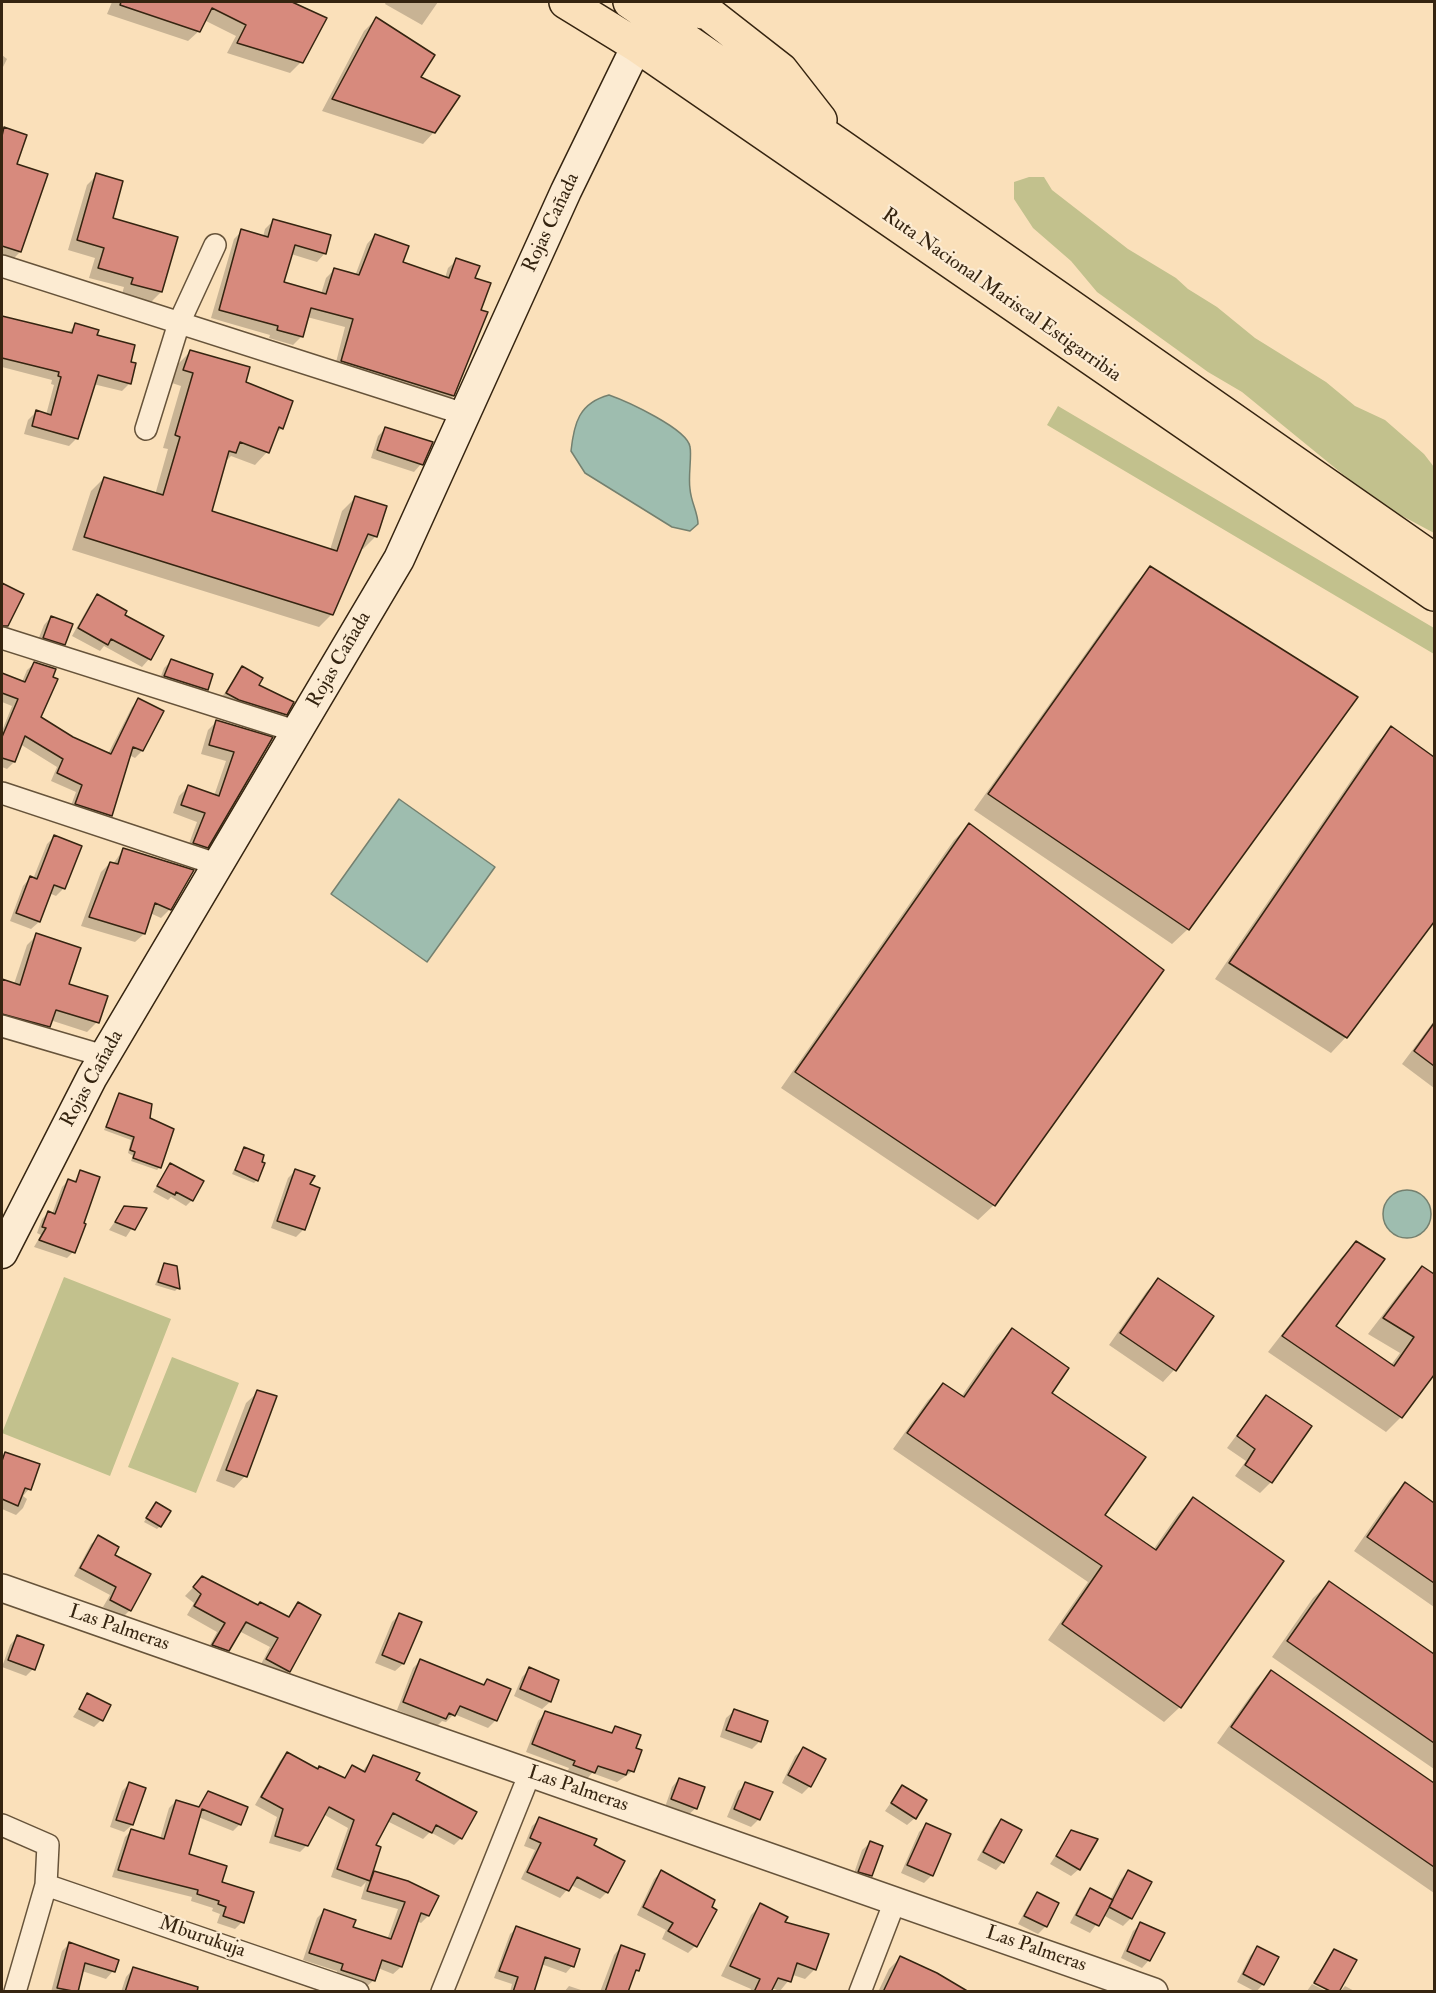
<!DOCTYPE html>
<html>
<head>
<meta charset="utf-8">
<style>
	body { margin:0 }
	#map { position:relative; width:1436px; height:1993px; overflow:hidden; background:#fae0ba; font-family:"IM FELL Double Pica",serif }
	canvas { display:block }
	.frame { position:absolute; inset:0; border:3px solid #352410; pointer-events:none }
</style>
</head>
<body>
<div id="map">
<canvas width="1436" height="1993"></canvas>
<div class="frame"></div>
</div>
<script>
const ctx = document.querySelector('canvas').getContext('2d');
ctx.lineJoin = 'round';
function fillPath(path, color) {
  ctx.fillStyle = color;
  ctx.fill(path, 'evenodd');
}
function trace(path, color, width, dash) {
  ctx.strokeStyle = color;
  ctx.lineWidth = width;
  ctx.lineCap = dash ? 'butt' : 'round';
  ctx.setLineDash(dash || []);
  ctx.stroke(path);
}
function drawText(font, color, halo, rows, align = 'center') {
  ctx.font = font + ' "IM FELL Double Pica",serif';
  ctx.lineWidth = 4.5;
  ctx.setLineDash([]);
  ctx.textBaseline = 'middle';
  ctx.strokeStyle = halo;
  ctx.fillStyle = color;
  for (const [text, x, y, turn = 0] of rows) {
    ctx.save();
    ctx.translate(x, y);
    ctx.rotate((+turn || 0) * Math.PI / 180);
    ctx.textAlign = isNaN(turn) ? turn : align;
    if (halo) ctx.strokeText(text, 0, 0);
    ctx.fillText(text, 0, 0);
    ctx.restore();
  }
}
fillPath(new Path2D(`
	M1029 177H1044L1052 190 1128 249 1176 278 1188 289 1217 307 1255 338 1326 382 1355 406 1385 420 1424 454 1434 467V533L1378 503 1242 392 1208 372 1097 292 1071 261 1033 228 1014 199V182Z
	M1058 406 1434 628V654L1047 425Z
	M64 1277 171 1319 110 1476 2 1433Z
	M172 1357 239 1383 196 1493 128 1467Z`), '#c2c18d');
const water = new Path2D(`
	M609 395C626 401 688 429 690 447 692 456 688 476 690 489 691 502 698 513 698 524L690 531 672 527 585 473 571 451C574 423 579 403 609 395Z
	M399 799 495 867 427 962 331 894Z
	M1383 1214a24 24 0 1 1 48 0a24 24 0 1 1-48 0Z`);
fillPath(water, '#9ebdaf');
trace(water, '#74806f', 1.5);
fillPath(new Path2D(`
	M112 2H289L325 19 301 62 290 73 227 53 236 36 204 20 199 31 188 41 107 14Z
	M386 2H438L422 25 385 4Z
	M376 19 419 78 434 132 423 144 322 111 364 31Z
	M2 55 7 59 2 69Z
	M5 129 15 165 20 252 13 259 2 255 7 229 2 227V132Z
	M97 175 111 219 161 292 151 302 122 294 124 287 89 278 95 258 68 250 87 185Z
	M273 221 325 253 317 262 291 254 283 283 321 294 326 278 334 270 355 276 367 244 375 235 401 263 445 278 448 268 457 260 473 279 453 396 444 404 334 370 345 327 307 317 301 337 293 345 269 338 270 335 211 318 234 239 242 231 263 237 265 229Z
	M2 318 67 334 76 324 129 363 130 383 122 391 93 384 77 438 69 446 24 434 28 420 36 412 46 415 54 385 51 384 52 380 2 367Z
	M190 352 244 383 282 428 274 435 267 452 255 465 231 456 224 463 210 512 330 550 342 511 355 498 376 536 363 549 360 548 332 614 319 627 72 550 91 491 104 478 155 495 168 449 163 448 181 386 172 383 177 365Z
	M385 429 421 464 414 472 371 458 378 436Z
	M1151 568 1188 929 1172 944 974 810 1135 584Z
	M2 585 22 594 2 630Z
	M97 596 123 616 149 659 142 667 104 646 100 651 72 636 90 604Z
	M51 617 64 644 56 651 36 645 44 625Z
	M171 661 206 689 199 697 158 684 164 668Z
	M35 663 39 718 72 738 108 754 132 707 139 700 162 711 142 751 135 758 129 755 111 815 104 822 69 811 76 792 51 781 57 767 20 744 14 762 7 769 2 767V731L12 706 2 702V675L22 682 27 670Z
	M242 667 285 714 278 722 220 700Z
	M217 721 271 738 207 847 198 856 186 852 197 822 173 813 179 796 188 787 214 796 226 761 201 754 208 730Z
	M1391 728 1434 759V919L1346 1037 1331 1053 1215 979 1376 744Z
	M969 825 994 1205 978 1220 781 1088 954 840Z
	M54 837 64 888 56 896 49 893 39 922 31 929 10 921 23 886 30 878 33 879 47 844Z
	M123 850 170 909 161 918 150 913 144 934 135 942 81 926 101 872 110 863 113 864Z
	M37 935 67 985 97 1022 87 1032 50 1020 39 1036 2 1025V980L14 984 27 945Z
	M1434 1021V1088L1402 1064Z
	M119 1095 148 1119 160 1167 157 1170 131 1161 133 1156 128 1153 131 1140 104 1130Z
	M244 1149 260 1163 257 1180 254 1183 232 1174Z
	M170 1165 192 1200 186 1206 171 1197 168 1200 153 1192Z
	M295 1171 308 1185 304 1229 296 1237 271 1228 288 1178Z
	M81 1172 73 1252 67 1258 34 1247 41 1235 37 1233 42 1219 48 1213 52 1214 62 1187 68 1181 73 1183Z
	M125 1207 145 1209 126 1237 109 1230Z
	M1356 1243 1334 1327 1391 1365 1400 1353 1368 1334 1407 1283 1422 1268 1434 1276V1372L1401 1417 1386 1432 1268 1352 1341 1258Z
	M164 1264 178 1288 175 1291 155 1285Z
	M1158 1280 1212 1317 1174 1370 1163 1382 1109 1345 1147 1291Z
	M1012 1330 1050 1393 1103 1515 1153 1550 1178 1514 1193 1499 1282 1561 1180 1707 1164 1722 1048 1640 1088 1582 893 1449 928 1400 943 1385 961 1397 997 1345Z
	M258 1392 245 1476 234 1488 216 1481 246 1403Z
	M1266 1396 1310 1427 1271 1482 1260 1493 1235 1476 1246 1461 1227 1448Z
	M5 1454 29 1489 23 1496 27 1499 23 1508 16 1515 2 1509V1458Z
	M1405 1484 1434 1504V1607L1354 1551 1391 1498Z
	M153 1507 160 1526 157 1529 144 1522Z
	M99 1537 113 1555 149 1575 130 1610 122 1618 103 1607 110 1595 74 1576 91 1544Z
	M202 1578 257 1607 287 1618 298 1604 289 1671 280 1680 259 1668 270 1647 239 1631 219 1659 205 1654 217 1632 187 1615 194 1603 185 1596Z
	M1329 1583 1434 1656V1769L1272 1657 1313 1598Z
	M400 1614 420 1622 403 1664 395 1671 375 1663 392 1622Z
	M17 1637 33 1669 26 1676 2 1667 10 1645Z
	M421 1660 482 1685 487 1680 496 1720 488 1728 454 1714 446 1722 442 1721 437 1726 397 1710 413 1668Z
	M530 1669 557 1681 550 1702 542 1709 514 1696 522 1677Z
	M1271 1672 1434 1785V1893L1217 1743 1256 1688Z
	M88 1695 101 1720 94 1727 73 1717Z
	M734 1711 760 1741 752 1749 720 1737 726 1718Z
	M545 1713 609 1734 615 1728 633 1771 617 1782 592 1773 586 1780 567 1773 569 1768 526 1752 538 1721Z
	M803 1749 810 1786 802 1794 782 1783 795 1756Z
	M287 1753 317 1770 343 1779 353 1767 362 1772 373 1757 414 1781 461 1838 454 1845 430 1832 423 1839 387 1821 374 1846 369 1878 374 1873 437 1896 428 1916 421 1923 417 1921 401 1967 393 1974 378 1968 374 1980 366 1987 335 1977 337 1971 303 1960 317 1918 324 1911 352 1928 387 1940 398 1909 361 1899 366 1882 361 1887 331 1877 348 1828 323 1814 307 1845 300 1852 269 1843 277 1817 255 1805 280 1761Z
	M679 1779 696 1808 688 1815 665 1807 672 1787Z
	M129 1784 132 1825 124 1832 110 1827 122 1791Z
	M746 1784 759 1819 751 1827 727 1817 738 1791Z
	M902 1787 915 1818 907 1825 885 1811Z
	M208 1792 240 1824 233 1831 198 1817 187 1855 221 1883 242 1922 235 1929 217 1923 220 1914 212 1911 213 1908 191 1901 192 1897 112 1877 125 1837 132 1830 160 1839 169 1808 176 1801 197 1808Z
	M540 1819 595 1840 592 1846 607 1892 600 1899 571 1885 560 1898 521 1879 535 1850 524 1846 532 1826Z
	M1001 1820 1003 1862 996 1870 977 1860 994 1828Z
	M926 1825 932 1875 924 1883 901 1873 919 1832Z
	M1072 1831 1079 1869 1071 1876 1050 1864Z
	M870 1843 871 1876 863 1883 852 1879 862 1850Z
	M661 1872 695 1946 688 1953 662 1939 666 1930 637 1915 654 1879Z
	M1128 1872 1131 1918 1123 1926 1103 1915 1090 1933 1070 1923 1083 1898 1090 1890 1110 1900 1121 1879Z
	M1038 1894 1046 1926 1038 1934 1018 1924 1030 1902Z
	M761 1905 783 1923 815 1969 805 1979 793 1975 780 1991 771 1988 769 1992H750L751 1989 721 1976 751 1915Z
	M1141 1924 1149 1960 1142 1968 1121 1958 1133 1931Z
	M517 1928 572 1966 566 1973 541 1964 532 1992H510L512 1984 494 1978 510 1934Z
	M69 1944 113 1971 106 1979 82 1971 76 1992H51L62 1951Z
	M621 1947 638 1970 632 1976 627 1992H600L614 1955Z
	M1257 1948 1263 1984 1256 1992 1237 1982 1250 1956Z
	M1334 1951 1336 1992 1313 1982Z
	M900 1958 962 1992H878L889 1969Z
	M133 1969 186 1992H121L126 1977Z
	M1312 1984 1328 1992 1307 1991Z
	M569 1986 587 1992H564Z
	M1345 1986 1356 1992H1340Z`), '#0003');
const building = new Path2D(`
	M121 2H292L327 18 303 63 237 43 246 25 212 8 200 32 120 5Z
	M376 17 435 55 421 77 460 96 435 133 332 99Z
	M4 127 27 135 17 164 48 174 21 252 2 246V136Z
	M96 173 123 181 113 218 178 237 162 292 131 284 133 278 98 268 104 248 77 240Z
	M273 219 331 235 326 254 295 245 284 282 326 294 334 268 359 275 375 234 409 246 403 262 449 278 456 258 480 266 475 278 491 283 481 310 488 312 454 396 341 361 353 319 311 308 303 337 277 330 278 326 219 310 241 229 268 237Z
	M2 316 72 333 75 323 99 330 97 335 135 345 131 362 136 363 131 384 98 375 78 439 32 426 36 410 51 415 61 377 58 376 59 372 2 358Z
	M190 350 250 367 246 382 293 401 283 429 279 427 269 453 240 442 236 453 229 451 212 511 337 551 355 496 387 506 377 537 368 534 333 615 84 537 104 477 163 495 180 437 175 435 193 373 183 370Z
	M385 427 433 442 423 465 377 450Z
	M1150 566 1358 697 1189 930 988 794Z
	M2 583 24 594 8 626H2Z
	M97 594 127 611 125 615 164 636 151 660 111 639 108 645 78 628Z
	M51 616 73 624 65 645 43 638Z
	M171 659 213 674 208 690 164 676Z
	M34 662 56 669 53 677 58 679 41 717 73 737 111 754 138 698 164 711 143 751 133 747 112 816 75 804 82 785 57 773 63 759 25 736 15 762 2 758V737L18 699 2 693V673L25 682Z
	M242 666 263 678 259 685 294 702 287 715 239 700 226 693Z
	M216 720 273 737 208 848 193 843 205 813 181 805 188 785 219 796 234 752 209 745Z
	M1391 726 1434 757V922L1347 1038 1229 963Z
	M969 823 1164 970 995 1206 795 1072Z
	M54 835 82 846 65 889 54 885 40 922 16 913 30 876 37 879Z
	M123 848 194 870 171 910 155 903 145 934 89 917 110 862 118 864Z
	M36 933 81 948 69 984 108 996 99 1023 56 1010 50 1027 2 1014V979L20 985Z
	M1434 1023V1066L1414 1051Z
	M119 1093 152 1104 150 1118 174 1129 161 1168 133 1158 135 1152 130 1150 134 1137 106 1127Z
	M244 1147 264 1155 262 1162 265 1163 258 1181 235 1170Z
	M170 1163 204 1181 193 1201 176 1192 175 1195 157 1186Z
	M295 1169 315 1176 310 1184 320 1188 305 1230 277 1221Z
	M80 1170 100 1177 84 1223 86 1224 75 1253 39 1240 46 1228 42 1227 48 1211 55 1214 68 1179 76 1182Z
	M124 1206 147 1208 135 1230 115 1222Z
	M1356 1241 1385 1259 1336 1326 1394 1366 1414 1337 1383 1318 1422 1266 1434 1274V1375L1402 1418 1282 1336Z
	M164 1263 177 1266 180 1289 158 1282Z
	M1158 1278 1214 1316 1176 1371 1120 1333Z
	M1012 1328 1069 1368 1052 1393 1146 1457 1105 1515 1156 1550 1193 1497 1284 1561 1181 1708 1062 1624 1102 1566 907 1433 943 1383 964 1397Z
	M257 1390 277 1396 247 1477 226 1470Z
	M1266 1395 1312 1426 1272 1483 1245 1465 1255 1449 1237 1436Z
	M5 1452 40 1464 31 1490 25 1488 18 1506 2 1499V1461Z
	M1405 1482 1434 1503V1583L1367 1537Z
	M156 1502 171 1511 161 1527 146 1518Z
	M98 1535 119 1547 115 1555 151 1574 131 1611 110 1600 116 1587 80 1568Z
	M202 1576 258 1605 260 1602 289 1617 298 1602 321 1615 290 1672 266 1659 278 1638 246 1622 229 1651 212 1645 225 1623 194 1606 201 1594 193 1587Z
	M1329 1581 1434 1654V1743L1287 1641Z
	M399 1613 422 1622 404 1664 382 1655Z
	M17 1635 44 1645 35 1670 8 1660Z
	M420 1659 484 1685 487 1679 511 1689 497 1721 460 1706 455 1716 449 1713 446 1719 403 1702Z
	M529 1667 559 1680 551 1702 520 1689Z
	M1271 1670 1434 1783V1867L1231 1727Z
	M87 1693 111 1705 103 1721 79 1709Z
	M734 1709 768 1721 761 1742 726 1730Z
	M545 1711 612 1733 615 1726 641 1735 636 1748 642 1750 634 1772 628 1770 626 1775 598 1766 595 1773 573 1765 575 1761 532 1744Z
	M803 1747 826 1759 811 1787 788 1775Z
	M287 1752 318 1769 319 1766 345 1778 352 1765 365 1772 373 1755 420 1773 416 1780 477 1812 462 1839 436 1825 432 1833 393 1813 376 1845 381 1847 370 1881 337 1869 354 1820 329 1807 308 1846 275 1836 283 1809 261 1797Z
	M679 1778 705 1787 697 1809 671 1799Z
	M129 1782 146 1788 133 1825 116 1820Z
	M745 1782 773 1792 760 1820 734 1809Z
	M902 1785 927 1800 916 1819 891 1803Z
	M208 1791 248 1807 241 1825 202 1809 189 1854 227 1866 222 1882 254 1892 244 1923 223 1916 226 1907 218 1904 219 1901 197 1894 198 1890 118 1870 131 1829 164 1839 176 1800 199 1807Z
	M539 1817 597 1839 594 1845 625 1861 608 1893 577 1877 569 1891 527 1872 541 1843 530 1838Z
	M1001 1819 1022 1830 1004 1863 983 1852Z
	M926 1823 951 1834 933 1876 907 1865Z
	M1071 1830 1098 1839 1080 1870 1056 1856Z
	M870 1841 883 1846 872 1876 858 1872Z
	M661 1870 715 1900 712 1907 717 1910 697 1947 668 1931 673 1923 643 1907Z
	M1128 1870 1152 1882 1132 1919 1109 1907Z
	M374 1871 408 1881 439 1896 429 1916 421 1913 402 1967 382 1960 375 1981 341 1970 343 1964 309 1953 324 1909 356 1920 353 1927 391 1939 405 1902 367 1891Z
	M1090 1888 1113 1900 1099 1926 1076 1915Z
	M1037 1892 1059 1903 1047 1927 1024 1916Z
	M760 1903 788 1917 785 1922 829 1934 816 1970 797 1963 791 1982 778 1978 771 1992H754L760 1979 730 1966Z
	M1140 1922 1165 1933 1150 1961 1127 1951Z
	M516 1926 580 1949 574 1967 545 1957 534 1992H513L518 1977 499 1971Z
	M69 1942 119 1960 115 1972 85 1963 78 1992 57 1988Z
	M621 1945 645 1954 639 1971 636 1970 628 1992H605Z
	M1257 1946 1279 1957 1264 1985 1243 1974Z
	M1334 1949 1357 1960 1339 1992H1332L1314 1983Z
	M900 1956 937 1973 969 1992H883Z
	M133 1967 198 1987 197 1992H125Z`);
fillPath(building, '#d78a7d');
trace(building, '#352410', 1.5);
const minor = new Path2D(`
	M2 266 464 414
	M146 429 179 323 215 245
	M2 638 298 732
	M2 793 219 865
	M2 1026 104 1056
	M2 1825 48 1845 46 1885 15 1992
	M46 1885 358 1992
	M442 1992 530 1773
	M860 1992 895 1901`);
const tertiary = new Path2D(`
	M2 1588 1154 1992`);
const secondary = new Path2D(`
	M2 1253 92 1077 399 559 566 191 647 25`);
const trunk = new Path2D(`
	M566 2 636 45 1434 594
	M630 2 839 145 1434 560
	M652 17 668 10 683 8 708 13 781 70 820 120`);
trace(minor, '#66533a', 24);
trace(tertiary, '#66533a', 30);
trace(secondary, '#352410', 33);
trace(trunk, '#352410', 36);
trace(minor, '#fcebd2', 21);
trace(tertiary, '#fcebd2', 27);
trace(secondary, '#fcebd2', 30);
trace(trunk, '#fae0ba', 33);
drawText('20px', '#352410', '#fcebd2', [
	["Rojas Cañada",552,223,-65],
	["Ruta Nacional Mariscal Estigarribia",1001,296,35],
	["Rojas Cañada",340,660,-60],
	["Rojas Cañada",93,1079,-61],
	["Las Palmeras",119,1629,19],
	["Las Palmeras",578,1790,19],
	["Mburukuja",202,1938,19],
	["Las Palmeras",1036,1950,19]
]);
</script>
</body>
</html>
